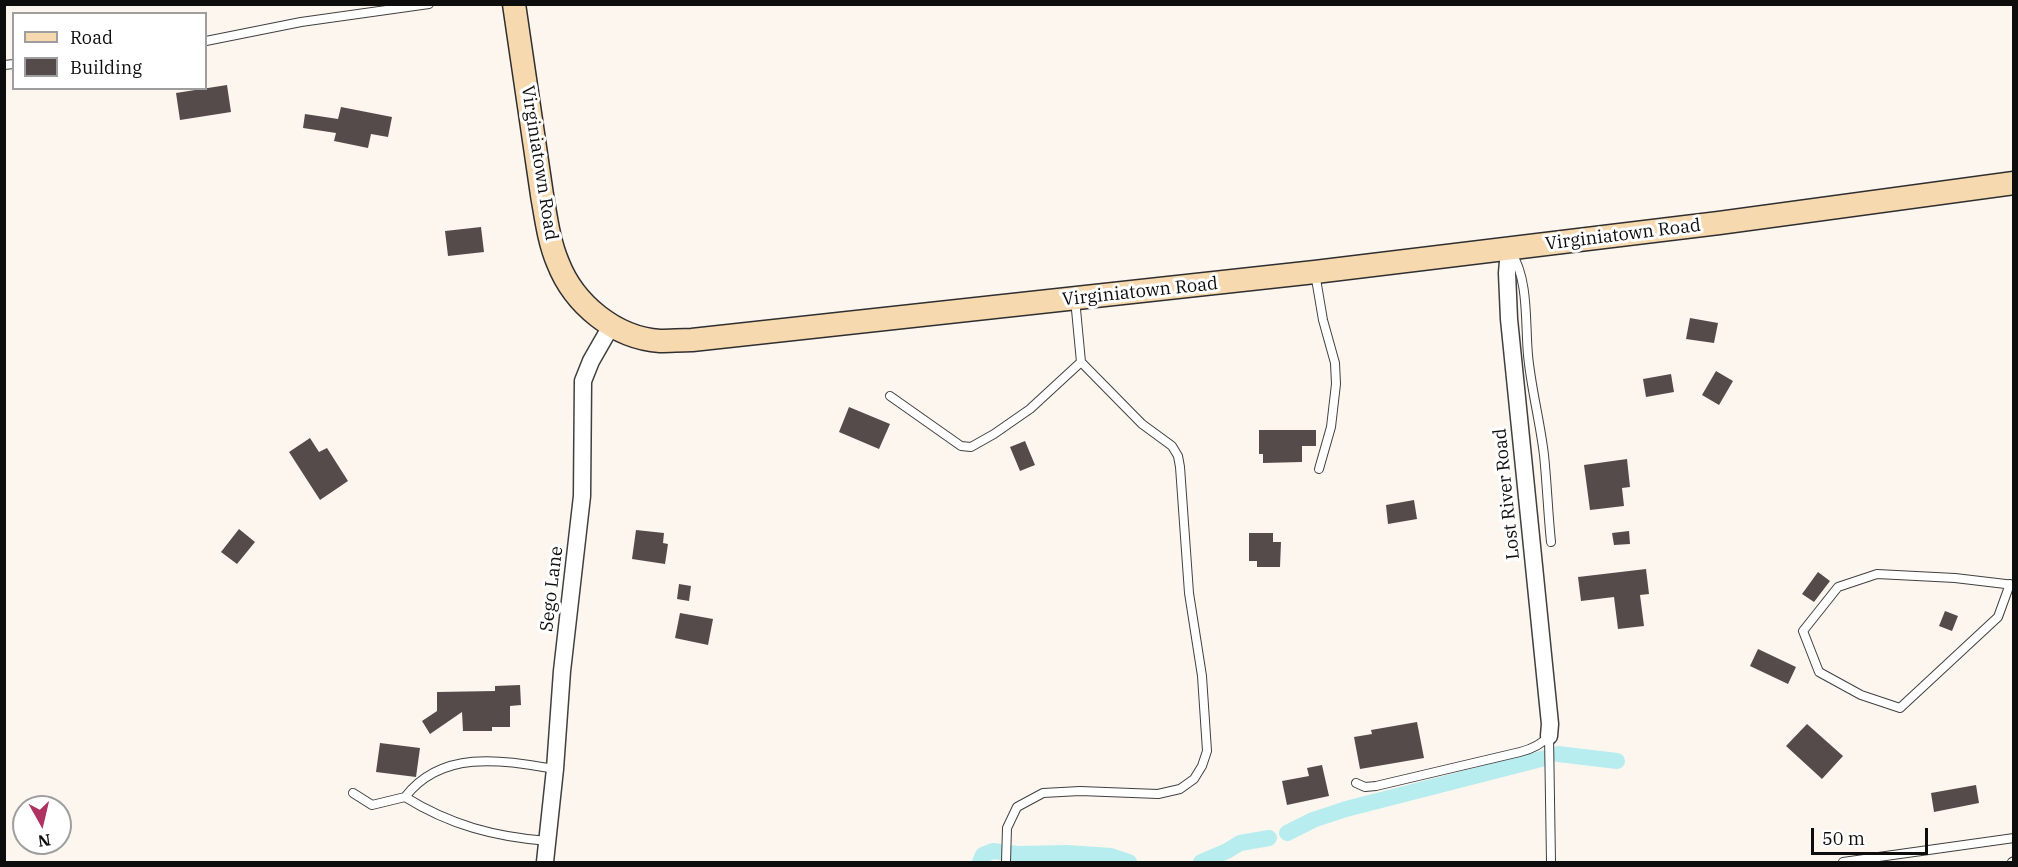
<!DOCTYPE html>
<html>
<head>
<meta charset="utf-8">
<style>
	body { margin:0 }
	#map { position:relative; width:2018px; height:867px; overflow:hidden; background:#fdf6ef; font-family:"IBM Plex Serif",serif }
	canvas { display:block }
	.frame { position:absolute; inset:0; border:6px solid #0d0d0d; pointer-events:none }
	.legend { position:absolute; left:12px; top:12px; width:195px; height:78px; box-sizing:border-box; background:#fff; border:2px solid #9e9e9e; margin:0; padding:8px 10px; list-style:none; font-size:18px; color:#0d0d0d }
	.legend li { display:flex; align-items:center; gap:12px; height:30px }
	.legend b { width:30px; border:2px solid #9e9e9e }
	.north { position:absolute; left:12px; top:795px; width:60px; height:60px; box-sizing:border-box; background:#fff; border:2px solid #9e9e9e; border-radius:50%; rotate:172deg; font-size:16px; font-weight:700; line-height:24px; text-align:center; color:#0d0d0d }
	.north::after { content:''; display:block; margin:auto; width:21px; height:27px; background:#af3360; clip-path:polygon(50% 0,100% 100%,50% 72%,0 100%) }
	.scale { position:absolute; left:1811px; top:828px; width:117px; height:27px; box-sizing:border-box; border:3px solid #0d0d0d; border-top:0; padding-left:8px; font-size:18px; line-height:21px; white-space:nowrap; color:#0d0d0d; -webkit-text-stroke:4px #fff; paint-order:stroke }
</style>
</head>
<body>
<div id="map">
<canvas width="2018" height="867"></canvas>
<div class="frame"></div>
<ul class="legend">
<li><b style="height:8px;background:#f7d9b0"></b>Road</li>
<li><b style="height:16px;background:#554b4b"></b>Building</li>
</ul>
<div class="north">N</div>
<div class="scale">50 m</div>
</div>
<script>
const ctx = document.querySelector('canvas').getContext('2d');
ctx.lineJoin = 'round';
function trace(path, color, width, dash) {
  ctx.strokeStyle = color;
  ctx.lineWidth = width;
  ctx.lineCap = dash ? 'butt' : 'round';
  ctx.setLineDash(dash || []);
  ctx.stroke(path);
}
function fillPath(path, color) {
  ctx.fillStyle = color;
  ctx.fill(path, 'evenodd');
}
function drawText(font, color, halo, rows, align = 'center') {
  ctx.font = font + ' "IBM Plex Serif",serif';
  ctx.lineWidth = 6;
  ctx.setLineDash([]);
  ctx.textBaseline = 'middle';
  ctx.strokeStyle = halo;
  ctx.fillStyle = color;
  for (const [text, x, y, turn = 0] of rows) {
    ctx.save();
    ctx.translate(x, y);
    ctx.rotate((+turn || 0) * Math.PI / 180);
    ctx.textAlign = isNaN(turn) ? turn : align;
    if (halo) ctx.strokeText(text, 0, 0);
    ctx.fillText(text, 0, 0);
    ctx.restore();
  }
}
trace(new Path2D(`
	M1558 754 1617 761
	M1287 833 1313 820 1346 809 1545 758
	M980 862 983 855 993 851 1018 854 1067 853 1111 856 1129 862
	M1201 862 1227 851 1240 843 1269 838`), '#b8edf0', 16);
fillPath(new Path2D(`
	M227 85 231 112 180 120 176 93Z
	M341 107 392 117 388 137 371 134 368 148 334 141 336 133 303 128 305 114 338 119Z
	M481 227 484 252 448 256 445 231Z
	M1690 318 1718 323 1714 343 1686 339Z
	M1716 371 1733 381 1719 405 1702 395Z
	M1671 374 1674 392 1646 397 1643 379Z
	M849 407 890 424 879 449 839 432Z
	M1259 430H1316V446H1302V462L1263 463V454H1259Z
	M310 438 319 452 327 448 348 481 320 500 289 452Z
	M1025 441 1035 465 1020 471 1010 447Z
	M1627 459 1630 487 1622 488 1624 506 1590 510 1584 465Z
	M1414 500 1417 519 1388 524 1386 505Z
	M239 529 255 542 237 564 221 552Z
	M636 530 664 533 663 543 668 544 665 564 632 559Z
	M1629 531 1630 544 1614 545 1612 533Z
	M1249 533H1273V542H1281L1280 567H1257V561H1249Z
	M1646 569 1649 594 1640 595 1644 626 1618 629 1614 597 1581 601 1578 577Z
	M1818 572 1830 581 1814 602 1802 594Z
	M679 584 691 586 689 601 677 599Z
	M1945 611 1958 616 1952 631 1939 626Z
	M680 613 713 619 708 645 675 638Z
	M1758 649 1796 667 1788 684 1750 666Z
	M520 685 521 705 510 706V727H492V731H463L462 712 430 734 422 721 437 711V692L495 691V686Z
	M1417 722 1424 758 1360 769 1354 737 1372 734 1371 730Z
	M1807 724 1843 756 1822 779 1786 746Z
	M380 743 420 748 416 777 376 772Z
	M1322 765 1329 796 1287 805 1282 781 1309 776 1307 768Z
	M1976 785 1979 803 1934 812 1931 793Z`), '#554b4b');
const lane = new Path2D(`
	M206 41 301 22 429 4
	M4 65 14 64
	M1511 252C1529 280 1525 322 1528 355 1531 388 1540 421 1544 455 1547 484 1548 513 1551 542
	M1315 273 1323 320 1335 363 1336 384 1331 427 1319 469
	M890 396 961 446 971 447 994 434 1030 409 1081 362
	M2010 584 1998 617 1900 708 1861 695 1819 672 1803 631 1838 587 1877 574 1955 578 2014 585
	M1549 736 1551 862
	M1356 783 1365 787 1376 786 1520 752C1532 749 1541 745 1549 736
	M353 793 372 805 405 797C450 825 495 837 548 841
	M405 797C442 749 502 760 555 769
	M1006 862 1007 828 1017 807 1043 793 1080 791 1158 794 1180 789 1194 779 1202 766 1207 751 1202 676 1189 593 1180 467 1178 456 1172 446 1142 424 1081 362 1075 299
	M1843 862 2014 838
	M2012 862 2014 861`);
const street = new Path2D(`
	M1509 249 1507 273 1509 319 1550 724 1549 736
	M545 862 555 769 562 671 582 496 583 381 591 361 611 326`);
const secondary = new Path2D(`
	M514 4 542 195C546 218 549 242 558 263 574 304 615 338 660 341 670 341 681 340 692 340L1315 272 1719 223 2014 183`);
trace(lane, '#404040', 10);
trace(street, '#404040', 19);
trace(secondary, '#2f2f2f', 25);
trace(lane, '#fff', 8);
trace(street, '#fff', 16);
trace(secondary, '#f7d9b0', 22);
drawText('18px', '#0d0d0d', '#fff', [
	["Virginiatown Road",539,163,81],
	["Virginiatown Road",1623,235,-7],
	["Virginiatown Road",1140,292,-6],
	["Lost River Road",1507,494,-96],
	["Sego Lane",552,589,-83]
]);
</script>
</body>
</html>
